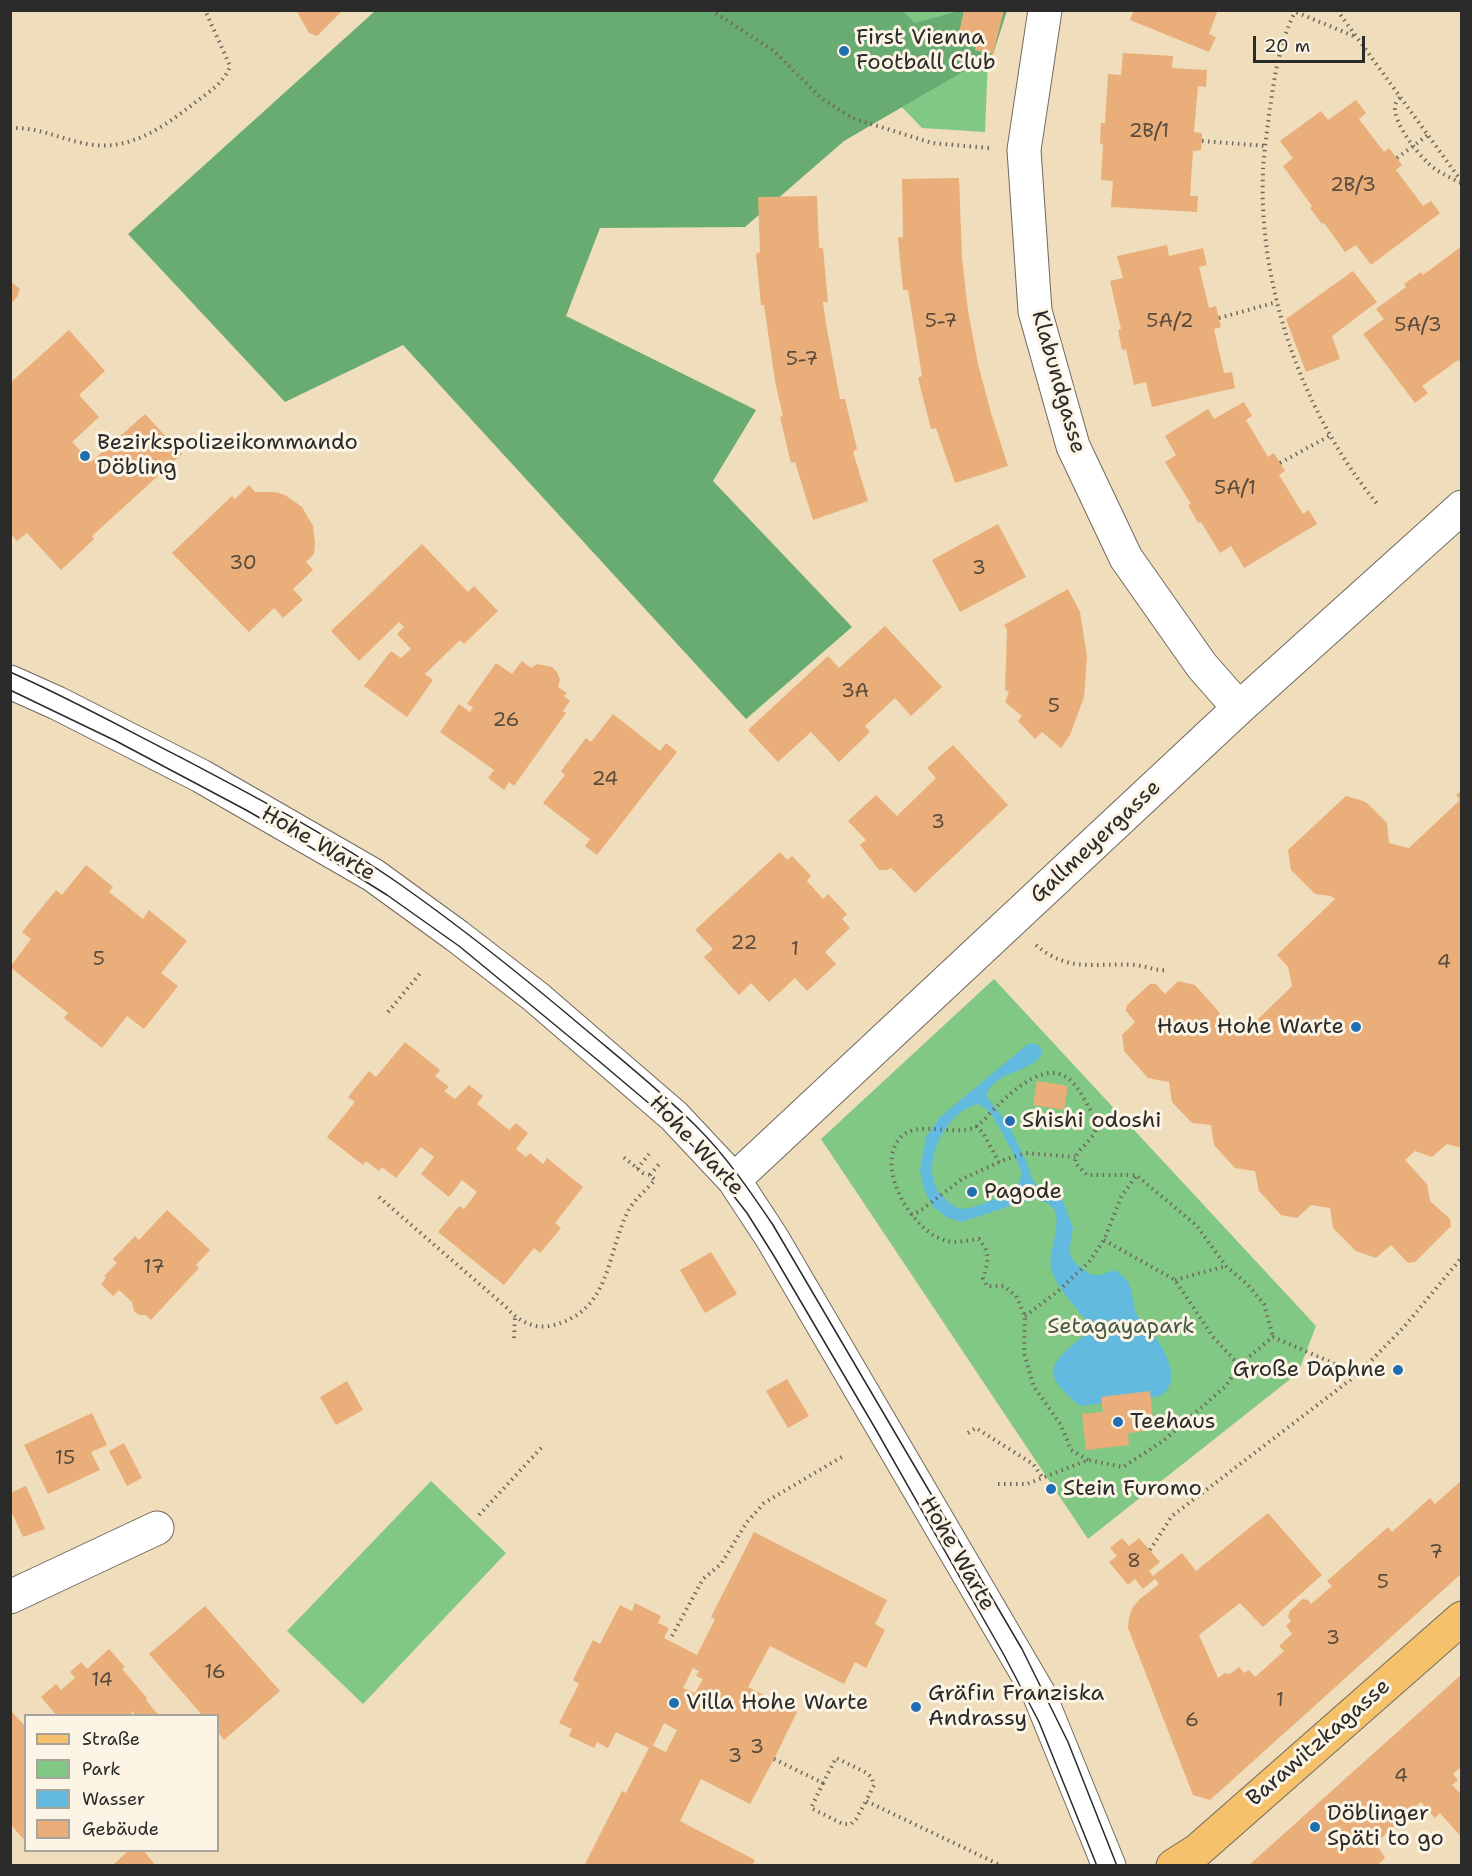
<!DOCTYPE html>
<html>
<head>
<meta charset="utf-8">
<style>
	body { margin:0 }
	#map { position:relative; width:1472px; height:1876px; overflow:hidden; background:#f0ddbc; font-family:"Shantell Sans",sans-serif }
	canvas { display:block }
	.frame { position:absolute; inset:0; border:12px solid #2b2b2b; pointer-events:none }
	.legend { position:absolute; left:24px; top:1714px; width:195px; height:138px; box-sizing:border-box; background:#fcf5e5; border:2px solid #a8a49b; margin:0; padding:8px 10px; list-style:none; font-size:18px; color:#2b2b2b }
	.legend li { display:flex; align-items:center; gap:12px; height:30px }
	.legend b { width:30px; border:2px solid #a8a49b }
	.scale { position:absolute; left:1253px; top:36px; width:112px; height:27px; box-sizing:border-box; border:3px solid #2b2b2b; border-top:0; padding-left:8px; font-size:18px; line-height:21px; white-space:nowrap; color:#2b2b2b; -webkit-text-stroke:4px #fcf5e5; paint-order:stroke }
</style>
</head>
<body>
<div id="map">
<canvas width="1472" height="1876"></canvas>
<div class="frame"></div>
<ul class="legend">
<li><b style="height:8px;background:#f5c16b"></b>Straße</li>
<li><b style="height:16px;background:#81c884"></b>Park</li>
<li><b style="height:16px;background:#62badf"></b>Wasser</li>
<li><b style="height:16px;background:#e9ae79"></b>Gebäude</li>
</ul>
<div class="scale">20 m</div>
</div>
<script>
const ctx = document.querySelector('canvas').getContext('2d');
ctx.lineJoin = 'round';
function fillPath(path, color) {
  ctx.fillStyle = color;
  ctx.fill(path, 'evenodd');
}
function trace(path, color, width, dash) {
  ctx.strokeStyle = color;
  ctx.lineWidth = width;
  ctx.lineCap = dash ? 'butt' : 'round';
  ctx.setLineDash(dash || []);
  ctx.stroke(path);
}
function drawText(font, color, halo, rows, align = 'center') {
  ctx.font = font + ' "Shantell Sans",sans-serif';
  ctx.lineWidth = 6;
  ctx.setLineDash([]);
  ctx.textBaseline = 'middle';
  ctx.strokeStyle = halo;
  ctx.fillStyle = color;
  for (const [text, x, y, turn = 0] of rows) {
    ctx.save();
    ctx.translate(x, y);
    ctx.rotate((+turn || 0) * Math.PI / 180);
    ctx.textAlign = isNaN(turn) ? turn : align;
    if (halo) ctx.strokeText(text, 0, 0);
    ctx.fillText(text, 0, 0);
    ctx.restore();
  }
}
fillPath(new Path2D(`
	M746 11H1006L993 54 909 38 920 47 988 58 985 132 922 128 871 75Z
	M994 979 1316 1326 1298 1373 1088 1539 821 1139Z
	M431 1481 506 1553 363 1704 287 1631Z`), '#81c884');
fillPath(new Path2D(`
	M902 10 915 23 959 11H1007L993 54 844 141 745 227 600 228 566 316 756 410 713 481 852 627 746 719 403 345 285 402 128 234 375 11Z`), '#68ac72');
fillPath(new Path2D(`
	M1028 1044H1036L1041 1048V1056C1026 1075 995 1070 986 1096L1007 1122 1027 1163 1031 1177 1037 1186 1055 1195 1063 1201 1073 1228 1069 1252 1074 1262 1091 1275H1100L1115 1270C1137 1284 1129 1295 1137 1315 1142 1325 1152 1332 1158 1341 1165 1351 1176 1374 1170 1385 1168 1389 1164 1393 1161 1396L1080 1406C1052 1381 1040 1371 1075 1343 1081 1338 1088 1334 1090 1326 1078 1308 1060 1293 1052 1272 1044 1248 1078 1203 1032 1199L961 1222 948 1218 933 1207 924 1190 920 1170 926 1137 940 1117ZM977 1104C983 1106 987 1109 991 1114 996 1120 1020 1165 1021 1171 1022 1177 1019 1183 1015 1187 1006 1195 993 1200 982 1204 965 1210 959 1212 945 1199 915 1172 943 1113 977 1104Z`), '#62badf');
fillPath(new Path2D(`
	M296 10H343L317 36 309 33Z
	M964 10H1004L993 54 975 50 978 38 959 33Z
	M1134 10H1218L1209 34 1216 37 1209 52 1130 20Z
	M1123 53 1173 56 1172 68 1207 70 1206 87 1198 86 1194 132 1202 133V141L1201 150 1193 151 1190 196H1198L1197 212 1111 207 1113 181 1101 180 1103 144H1100L1101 123H1105L1108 74 1121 75Z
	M1356 100 1366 113 1359 119 1384 152 1389 148 1402 165 1396 170 1423 206 1431 201 1440 213 1371 265 1356 245 1345 252 1324 223 1322 224 1310 208 1312 206 1283 166 1293 158 1280 141 1321 111 1328 120Z
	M959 178 962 258 968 311 978 364 991 413 1008 466 955 483 936 428 931 429 918 378 922 376 908 290H903L898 238 903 237 902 179Z
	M817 196 819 248H823L828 302H823L826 324 840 399H845L857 449 853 452 868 501 813 520 795 462 791 463 780 417 783 416 775 381 764 305H761L756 254 760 252 758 197Z
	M1167 245 1169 256 1203 248 1207 265 1199 267 1209 308 1216 306 1221 327 1214 329 1224 373 1232 372 1235 388 1152 407 1146 382 1134 385 1126 349 1122 350 1118 330 1121 329 1110 281 1123 278 1117 256Z
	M1462 246V364L1458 360 1422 386 1428 393 1415 403 1363 334 1384 319 1376 309 1406 287 1404 284 1421 272 1423 275Z
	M1353 271 1377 302 1332 336 1340 359 1306 372 1286 319Z
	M10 281 20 289 17 297 10 305Z
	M69 330 105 371 79 395 99 417 72 442 91 462 145 414 182 454 92 536 94 539 61 570 27 533 17 541 10 533V383Z
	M1244 402 1252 416 1246 420 1268 457 1274 453 1285 471 1279 475 1303 514 1309 510 1317 524 1244 568 1231 546 1220 553 1201 522 1198 523 1188 505 1191 504 1165 462 1176 455 1165 436 1208 409 1214 419Z
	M249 485 255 492H275L285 495 302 507 313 526 315 542 314 554 306 562 313 570 293 589 303 600 283 618 274 608 249 632 172 553 232 496 235 499Z
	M998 524 1026 577 960 612 932 560Z
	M422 544 468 592 474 586 498 611 464 644 460 640 425 674 433 680 407 717 364 686 391 651 401 658 411 649 397 634 404 627 399 622 359 661 331 631Z
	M1068 589 1080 612 1087 656 1084 697 1070 735 1061 748 1042 732 1035 739 1018 721 1022 716 1005 702 1009 692 1005 690 1007 630 1004 625Z
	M885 626 942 687 911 716 895 698 865 726 870 732 839 762 811 732 778 762 748 730 828 656 839 668Z
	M522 661 531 668 537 664 552 667 557 672 560 680 558 687 567 693 564 696 570 701 563 711 566 713 514 786 509 782 504 790 488 778 494 770 440 732 459 704 470 712 473 707 467 704 496 663 512 674Z
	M613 714 660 751 666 743 677 752 597 855 585 846 590 839 543 803 565 775 561 771 586 738 591 742Z
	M953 745 1008 805 915 893 891 868 887 870H879L860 845 866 840 848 821 876 795 897 816 936 778 927 768Z
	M1462 790V1148L1447 1144 1432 1157 1415 1151 1405 1160 1427 1184 1430 1201 1450 1219 1451 1226 1415 1262 1408 1263 1391 1245 1376 1258 1356 1251 1333 1228 1330 1208 1311 1205 1297 1218 1281 1215 1259 1191 1255 1171 1235 1168 1214 1145 1211 1125 1192 1123 1172 1102 1169 1082 1148 1078 1124 1051 1122 1035 1135 1022 1126 1011 1127 1005 1150 984H1156L1165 994 1178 981 1195 985 1219 1012 1224 1031 1242 1035 1292 986 1288 967 1277 955 1335 899 1331 896 1315 894 1291 870 1288 850 1346 796 1366 802 1387 823 1389 843 1409 848 1460 800 1456 795Z
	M780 852 787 860 792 856 811 876 807 881 823 899 828 894 847 914 842 919 850 928 825 952 836 964 807 991 795 978 769 1002 751 983 739 995 704 957 713 949 695 930Z
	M86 865 113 887 109 892 143 919 149 910 187 941 161 973 178 986 144 1029 127 1016 102 1048 64 1018 68 1013 10 967 31 939 22 932 56 890 62 895Z
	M405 1042 440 1070 435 1076 449 1087 444 1091 455 1099 469 1085 483 1096 477 1104 509 1130 516 1123 528 1133 516 1149 526 1157 530 1153 543 1164 547 1158 583 1187 555 1223 561 1228 540 1253 534 1248 504 1285 438 1232 459 1206 464 1209 477 1192 462 1180 449 1197 421 1174 434 1157 421 1147 396 1178 382 1167 379 1171 366 1161 363 1165 327 1137 355 1102 348 1097 369 1071 376 1077Z
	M1037 1081 1068 1086 1064 1110 1033 1105Z
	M167 1210 210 1250 196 1265 199 1268 151 1320 146 1315H139L134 1311 132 1302 119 1290 113 1296 101 1284 106 1278 104 1276 117 1263 113 1259 135 1236 139 1240Z
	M711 1252 737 1294 705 1313 680 1270Z
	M787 1379 809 1416 788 1428 766 1391Z
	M347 1381 363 1410 336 1425 320 1397Z
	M1150 1391 1154 1430 1128 1433 1129 1445 1086 1450 1082 1414 1103 1412 1101 1397Z
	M92 1413 107 1445 91 1452 100 1470 48 1494 24 1445Z
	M124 1443 142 1478 127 1486 109 1451Z
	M1462 1480V1573L1210 1800 1193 1795 1128 1628 1129 1617 1133 1607 1140 1599 1159 1584 1155 1579 1143 1589 1135 1579 1128 1585 1109 1562 1117 1556 1110 1548 1122 1538 1129 1546 1139 1538 1160 1562 1149 1571 1153 1576 1182 1553 1196 1571 1268 1513 1322 1575 1263 1627 1240 1603 1199 1635 1218 1678 1225 1673 1230 1674 1239 1667 1244 1673 1249 1670 1255 1677 1284 1651 1279 1646 1292 1634 1286 1626 1291 1621 1288 1617 1290 1611 1302 1599 1308 1600 1311 1604 1332 1586 1327 1581 1388 1527 1392 1532 1430 1498 1435 1504Z
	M26 1486 45 1529 23 1537 10 1509V1493Z
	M754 1532 887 1600 875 1624 885 1630 866 1668 855 1662 844 1684 770 1646 748 1687 797 1712 774 1759 750 1804 701 1779 680 1821 755 1860 752 1866H584L622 1791 626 1793 649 1748 616 1732 608 1748 597 1742 594 1748 569 1736 572 1729 559 1723 579 1684 573 1680 593 1640 600 1644 620 1605 632 1611 635 1603 661 1616 658 1623 669 1628 664 1638 697 1655 715 1619 711 1617ZM693 1668 699 1671 696 1676 703 1679 695 1693 683 1688ZM664 1723 677 1730 666 1752 653 1746Z
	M205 1606 280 1691 224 1740 218 1732V1716H203L149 1654Z
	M109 1649 125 1667 122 1669 147 1698 146 1700 159 1716H136L132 1711 131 1716H57L41 1697 56 1684 61 1690 75 1678 70 1672 81 1662 87 1669Z
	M1462 1674V1766L1453 1774 1458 1780 1452 1785 1460 1793 1462 1792V1838L1440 1813 1435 1818 1421 1802 1376 1843 1385 1858 1377 1866H1248Z
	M10 1710 26 1727V1745L24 1747 26 1750V1842L10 1824Z
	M129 1850H143L156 1866H112Z`), '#e9ae79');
const minor = new Path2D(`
	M1045 10 1024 150 1035 311 1073 446 1126 558 1202 666 1239 708
	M10 682 57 703 201 776 373 875 457 936 536 997 674 1116 734 1180 772 1238 1039 1694 1109 1866
	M734 1180 1239 708 1462 507
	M10 1597 157 1528`);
const major = new Path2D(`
	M1173 1866 1198 1850 1462 1618`);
trace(minor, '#70695e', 35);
trace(major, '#70695e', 35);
trace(new Path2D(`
	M711 10 774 51 821 98 852 118 932 143 989 148
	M1291 10 1356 37
	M1296 10C1279 43 1274 79 1269 115 1267 133 1264 152 1263 170 1258 288 1303 415 1379 506
	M1337 10 1462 182
	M1400 98C1382 110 1417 153 1428 163 1437 172 1449 177 1461 183
	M10 128C39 127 60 139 87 144 128 152 162 128 192 105 207 93 224 84 230 66L205 10
	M1202 141 1266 146
	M1397 158 1428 135
	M1219 318 1277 302
	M1280 463 1331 435
	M1036 945C1070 974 1095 962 1135 965 1146 966 1155 971 1167 970
	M388 1012 422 971
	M976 1126 983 1133 999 1162
	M637 1169 649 1154
	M650 1175 660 1163
	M379 1197 506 1307C517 1320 532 1329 550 1326 611 1313 606 1255 628 1211 634 1200 647 1189 655 1180L650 1175 643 1173 621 1155
	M911 1215 920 1211 962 1179 1004 1160 1026 1153 1075 1157
	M1104 1240 1175 1280 1213 1337 1239 1365
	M1175 1280 1226 1266
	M1025 1316 1057 1292 1089 1262 1104 1240 1121 1197 1136 1176
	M514 1338 515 1317
	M968 1433 976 1428 1033 1464 1043 1478
	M1088 1460 1071 1450 1061 1425 1034 1387 1024 1353 1025 1316 1016 1296 1004 1286H987L983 1278C988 1261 991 1254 979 1239 970 1240 957 1243 947 1241 913 1233 874 1168 900 1138 917 1119 953 1137 975 1127 983 1123 991 1111 998 1105 1014 1090 1046 1060 1069 1079 1080 1088 1091 1111 1098 1125 1096 1129 1094 1134 1091 1138 1084 1148 1075 1151 1075 1163L1087 1175H1136L1196 1225 1226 1266 1248 1285 1264 1304 1273 1337
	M998 1484H1027L1088 1460 1123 1467 1163 1441 1226 1386 1239 1365 1273 1337 1358 1374
	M479 1515 542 1447
	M1150 1550 1172 1516 1358 1374 1404 1327 1462 1257
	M672 1636 703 1579 721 1564 747 1522 764 1503 845 1455
	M774 1759 823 1783 836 1758 867 1773 872 1778 874 1785 866 1801 1002 1866
	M823 1783 811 1808 843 1824H851L856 1819 866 1801`), '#70695e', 4, [1.5, 4.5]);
trace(minor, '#fff', 33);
trace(major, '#f5c16b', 33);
trace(new Path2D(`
	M10 672C69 698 125 729 182 758 256 797 332 837 401 885 465 930 526 979 585 1029 623 1061 662 1092 697 1127 726 1156 750 1191 773 1225L1022 1649 1068 1742 1117 1866
	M10 690 116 741 246 810 312 848 387 895 459 946 600 1062 651 1105 701 1154 747 1213 774 1256 875 1428 1004 1655 1039 1722 1097 1866`), '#2b2b2b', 1.5);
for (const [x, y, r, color] of [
	[844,51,6,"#1f6fb2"],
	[85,456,6,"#1f6fb2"],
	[1356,1027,6,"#1f6fb2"],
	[1010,1121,6,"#1f6fb2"],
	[972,1192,6,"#1f6fb2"],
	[1398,1370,6,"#1f6fb2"],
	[1118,1422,6,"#1f6fb2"],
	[1051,1489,6,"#1f6fb2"],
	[674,1703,6,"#1f6fb2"],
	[916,1707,6,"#1f6fb2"],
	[1315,1827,6,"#1f6fb2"]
]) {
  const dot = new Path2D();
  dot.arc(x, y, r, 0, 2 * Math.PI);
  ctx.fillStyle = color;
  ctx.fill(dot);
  trace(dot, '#fcf5e5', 2);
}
drawText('20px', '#5a4c3e', null, [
	["2B/1",1149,132],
	["2B/3",1353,186],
	["5-7",941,322],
	["5A/2",1170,322],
	["5A/3",1418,326],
	["5-7",802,360],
	["5A/1",1235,489],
	["30",243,564],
	["3",979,569],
	["3A",855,692],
	["5",1054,707],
	["26",506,721],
	["24",605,780],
	["3",938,823],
	["22",744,944],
	["1",795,950],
	["5",99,960],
	["4",1444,963],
	["17",154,1268],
	["15",65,1459],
	["7",1436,1553],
	["8",1134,1562],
	["5",1383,1583],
	["3",1333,1639],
	["16",215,1673],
	["14",102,1681],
	["1",1280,1701],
	["6",1192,1721],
	["3",757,1748],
	["3",735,1757],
	["4",1401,1777]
]);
drawText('22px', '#2b2b2b', '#fcf5e5', [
	["First Vienna",856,38],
	["Football Club",856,63],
	["Bezirkspolizeikommando",97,443],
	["Döbling",97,468],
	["Haus Hohe Warte",1344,1027,"right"],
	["Shishi odoshi",1022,1121],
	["Pagode",984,1192],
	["Große Daphne",1386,1370,"right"],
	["Teehaus",1130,1422],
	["Stein Furomo",1063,1489],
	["Gräfin Franziska",928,1694],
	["Andrassy",928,1719],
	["Villa Hohe Warte",686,1703],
	["Döblinger",1327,1814],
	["Späti to go",1327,1839]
], 'left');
drawText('22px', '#2b2b2b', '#fcf5e5', [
	["Klabundgasse",1058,382,74],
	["Gallmeyergasse",1096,842,-43],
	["Hohe Warte",318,844,30],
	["Hohe Warte",696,1146,47],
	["Hohe Warte",957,1554,60],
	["Barawitzkagasse",1319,1743,-41]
]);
drawText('22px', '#455a46', '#fcf5e5', [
	["Setagayapark",1121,1327]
]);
</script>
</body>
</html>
